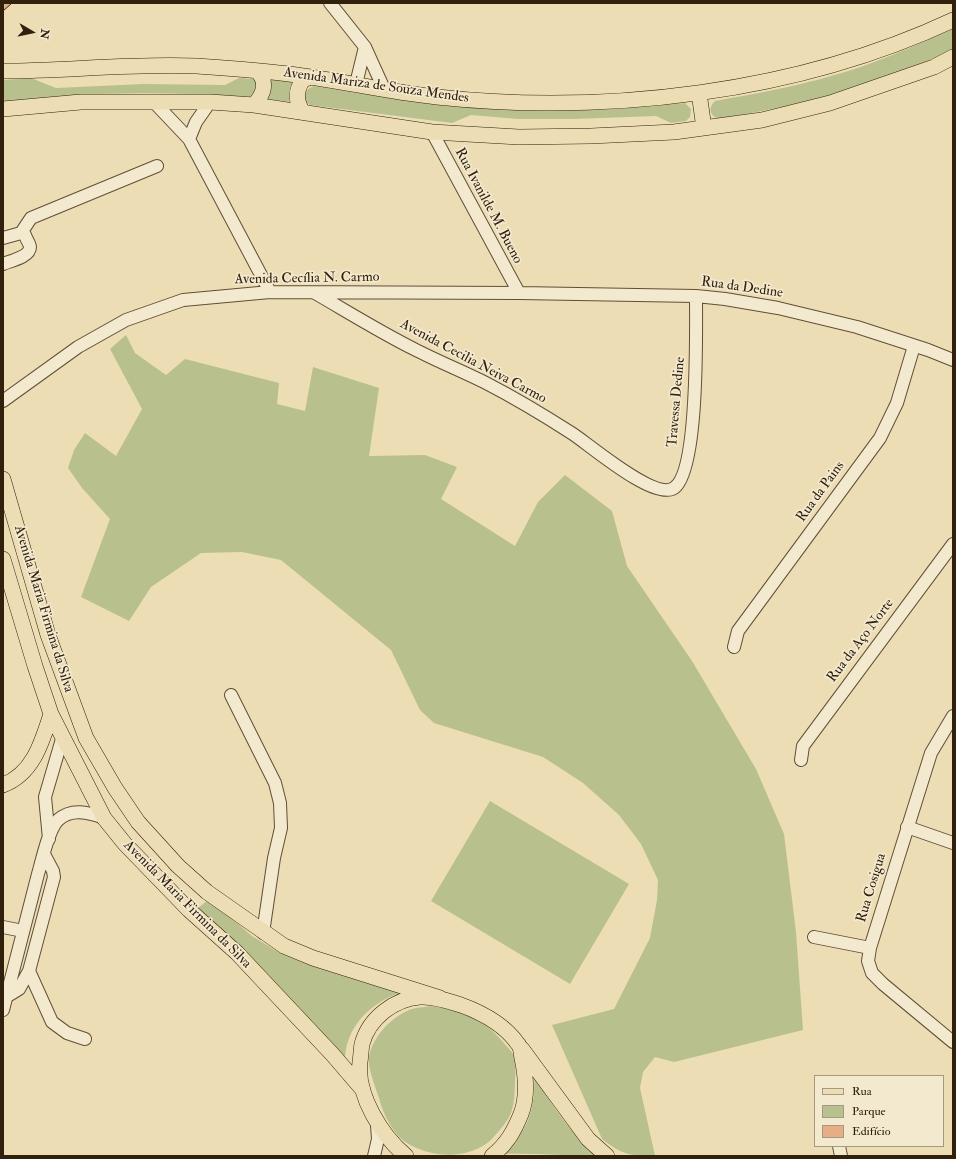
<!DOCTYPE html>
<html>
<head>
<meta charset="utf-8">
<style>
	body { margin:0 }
	#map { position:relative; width:956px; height:1159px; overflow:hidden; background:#edddb5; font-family:"IM FELL Double Pica",serif }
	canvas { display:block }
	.frame { position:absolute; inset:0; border:4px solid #30200c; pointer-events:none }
	.legend { position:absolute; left:814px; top:1075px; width:130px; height:72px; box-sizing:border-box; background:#f3e9cf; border:1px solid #a59981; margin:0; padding:5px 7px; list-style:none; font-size:12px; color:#30200c }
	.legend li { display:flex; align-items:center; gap:8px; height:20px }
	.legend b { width:20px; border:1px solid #a59981 }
	.north { position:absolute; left:12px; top:12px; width:40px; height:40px; -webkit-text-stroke:3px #f3e9cf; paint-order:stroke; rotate:99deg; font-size:11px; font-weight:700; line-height:16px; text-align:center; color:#30200c }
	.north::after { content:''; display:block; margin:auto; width:14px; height:18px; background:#30200c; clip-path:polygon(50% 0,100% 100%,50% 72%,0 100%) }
</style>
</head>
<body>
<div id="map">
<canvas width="956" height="1159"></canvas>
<div class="frame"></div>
<ul class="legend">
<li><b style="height:5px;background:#edddb5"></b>Rua</li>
<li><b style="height:11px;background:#b8c18d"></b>Parque</li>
<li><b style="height:11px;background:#e5ae86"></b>Edifício</li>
</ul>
<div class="north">N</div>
</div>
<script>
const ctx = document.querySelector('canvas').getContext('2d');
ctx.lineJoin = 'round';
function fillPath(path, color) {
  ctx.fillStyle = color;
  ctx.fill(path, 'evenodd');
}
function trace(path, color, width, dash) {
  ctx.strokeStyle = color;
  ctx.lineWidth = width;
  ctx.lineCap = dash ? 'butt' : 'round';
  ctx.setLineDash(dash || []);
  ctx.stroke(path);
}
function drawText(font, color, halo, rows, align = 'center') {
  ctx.font = font + ' "IM FELL Double Pica",serif';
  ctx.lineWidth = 3.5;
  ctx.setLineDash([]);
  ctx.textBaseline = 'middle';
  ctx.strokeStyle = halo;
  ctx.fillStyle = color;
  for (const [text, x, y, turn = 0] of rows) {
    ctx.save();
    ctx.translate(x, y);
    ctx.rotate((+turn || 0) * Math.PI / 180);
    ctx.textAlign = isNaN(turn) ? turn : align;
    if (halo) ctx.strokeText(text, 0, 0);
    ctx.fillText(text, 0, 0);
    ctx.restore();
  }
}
fillPath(new Path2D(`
	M953 29V50C933 58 914 67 894 75 837 96 778 109 719 119 709 116 708 107 715 101 754 94 793 87 831 76 873 65 913 46 953 29Z
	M269 77 294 80 290 90 291 102 268 99 271 84Z
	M31 78 56 88 143 84 225 85 239 78 253 79 258 83 253 97C170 92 85 90 3 103V80Z
	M314 86C359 93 404 101 449 106 528 113 607 112 685 103L691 109 690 117 686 121 671 123 656 116 573 119H518L471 115 452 123 310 105C302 99 304 89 314 86Z
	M126 335 135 353 166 375 185 359 279 383 277 404 305 411 313 367 379 388 369 456 425 455 457 467 441 499 515 546 538 502 565 475 612 511 627 566 692 661 756 769 784 834 796 932 803 1030 674 1062 655 1057 643 1072 640 1088 655 1156C631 1156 622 1155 602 1139L552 1025 614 1009 650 938 657 900 658 880 641 844 619 815 583 783 543 757 434 723 420 710 391 650 281 560 242 552 201 553 151 587 129 621 81 597 110 519 82 488 68 468 74 450 85 433 116 456 142 409 110 349Z
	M490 801 629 884 570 984 431 901Z
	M209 899 252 936 280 953 301 962 399 993C369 1004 345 1028 345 1061L197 909Z
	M433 1006C463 1012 483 1018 503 1042 506 1046 511 1050 513 1054 517 1061 515 1076 515 1084 514 1114 511 1118 491 1140 470 1159 432 1159 407 1143 393 1134 383 1114 379 1098 376 1089 367 1066 369 1057 372 1037 393 1015 412 1009 419 1007 426 1007 433 1006Z
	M534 1076C552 1106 571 1133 596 1156 565 1156 534 1153 503 1154 527 1133 536 1108 534 1076Z`), '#b8c18d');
const building = new Path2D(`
	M3 3H12L3 11Z`);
fillPath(building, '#e5ae86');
trace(building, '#30200c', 1);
const minor = new Path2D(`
	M330 3 365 47 384 89
	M356 84 365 47
	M153 101 189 139 270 292
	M432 132 519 293
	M189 139 196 122 210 102
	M21 233 31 218 157 166
	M3 238 21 233 25 235C26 239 30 244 30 247 30 257 10 261 3 264
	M315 293C348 312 380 332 414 349 437 361 462 371 486 383 515 398 545 416 573 434 591 446 655 501 674 488 699 471 696 328 696 296
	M3 401 78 347 126 320 183 300 270 292 519 293 696 296 725 299 778 308 857 327 928 350 953 360
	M734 647 738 631 880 438 897 403 914 346
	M231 695 275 783 280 803 281 828 274 858 263 933
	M953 716 931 753 870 948 868 961 872 973 883 984 953 1042
	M801 760 803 746 953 544
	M907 827 953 843
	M49 839 45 797 62 739
	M3 927 23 931
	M814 937 870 948
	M29 971 52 1022 67 1033 85 1039
	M6 997 19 989 29 971 54 877 53 871 44 854
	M3 1010C15 965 26 919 38 874 42 861 48 830 58 820 71 808 88 812 104 818
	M839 1146 841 1156
	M374 1156 378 1139 377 1125`);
const major = new Path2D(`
	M3 71C67 71 132 63 197 66 227 68 258 70 289 74 338 80 387 92 437 97 607 115 797 93 953 20
	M699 93 704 128
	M254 105C264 94 268 82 257 71
	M3 109 81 102H210L254 105 432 132 519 137 591 136 674 132 762 120 830 103 934 67 953 57
	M303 112C296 102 295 91 303 80L311 77
	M3 479 48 635 86 738 115 788 138 822 178 866 207 892 284 946 313 958 440 998
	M3 559 35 666 51 714 104 818 125 844 189 910 237 953 333 1055 363 1090
	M3 785C33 774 42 742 51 714
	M522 1049 588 1139 607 1156
	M406 1156C382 1136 356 1095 360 1062 361 1056 361 1049 362 1044 369 1018 394 999 420 997 434 996 448 1001 461 1005 483 1013 504 1024 518 1044 521 1047 521 1053 522 1058 526 1077 528 1096 521 1114 514 1131 507 1144 492 1156`);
trace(minor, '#5f4f36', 14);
trace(major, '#30200c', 16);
trace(minor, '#f3e9cf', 12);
trace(major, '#edddb5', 15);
drawText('14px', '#30200c', '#f3e9cf', [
	["Avenida Mariza de Souza Mendes",376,86,8],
	["Rua Ivanilde M. Bueno",488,206,62],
	["Avenida Cecília N. Carmo",307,279,-1],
	["Rua da Dedine",742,288,8],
	["Avenida Cecilia Neiva Carmo",473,362,28],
	["Travessa Dedine",677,402,-85],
	["Rua da Pains",821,492,-54],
	["Avenida Maria Firmina da Silva",43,609,73],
	["Rua da Aço Norte",861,641,-53],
	["Rua Cosigua",872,888,-73],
	["Avenida Maria Firmina da Silva",187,905,45]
]);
</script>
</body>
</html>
